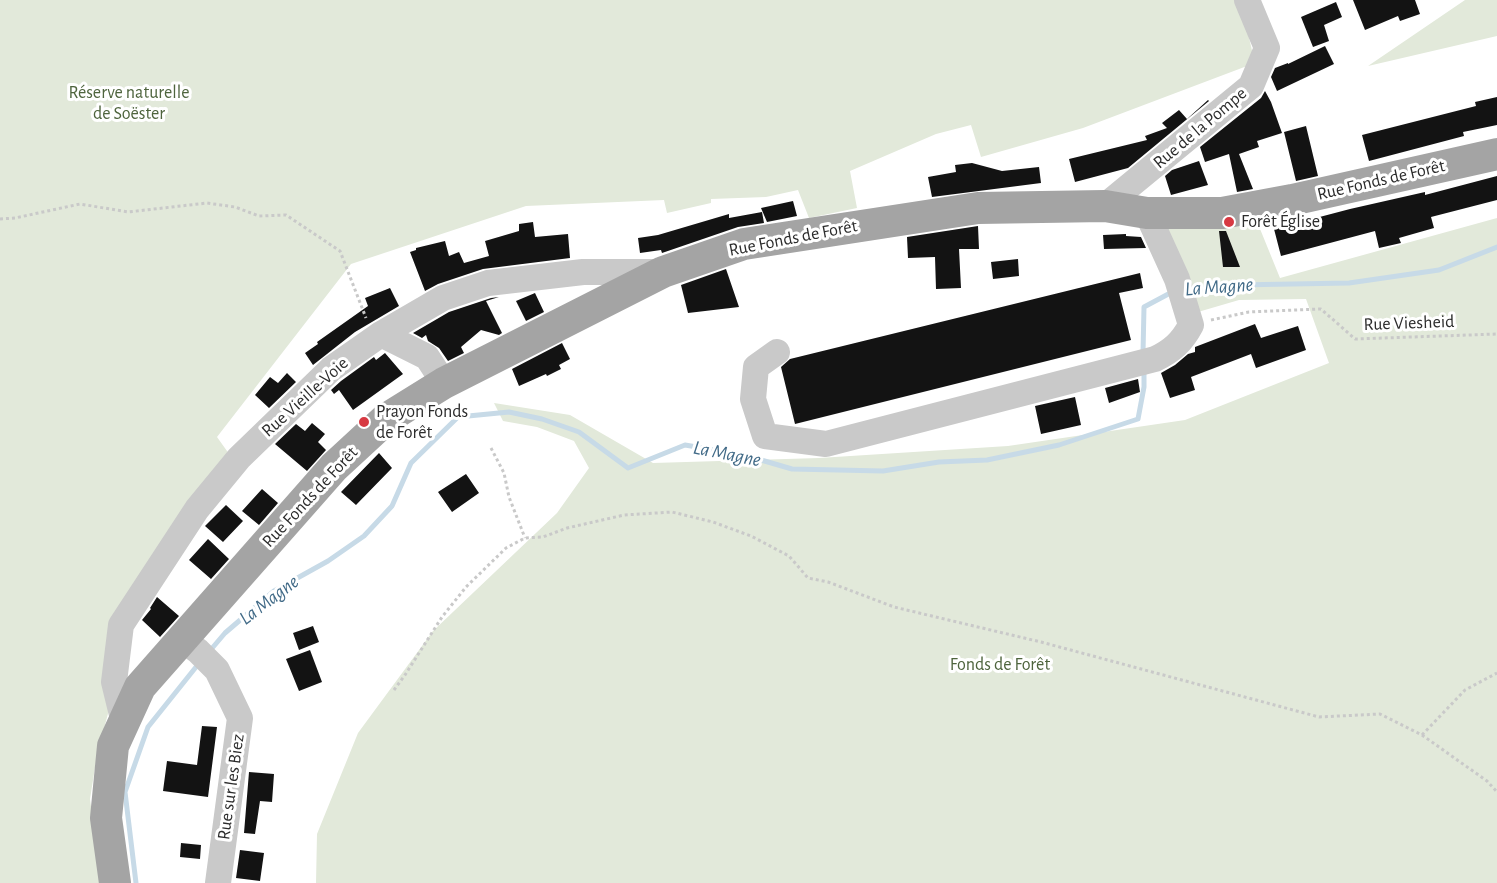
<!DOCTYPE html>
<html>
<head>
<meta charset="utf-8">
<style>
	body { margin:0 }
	canvas { display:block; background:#fff }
</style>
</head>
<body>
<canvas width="1497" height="883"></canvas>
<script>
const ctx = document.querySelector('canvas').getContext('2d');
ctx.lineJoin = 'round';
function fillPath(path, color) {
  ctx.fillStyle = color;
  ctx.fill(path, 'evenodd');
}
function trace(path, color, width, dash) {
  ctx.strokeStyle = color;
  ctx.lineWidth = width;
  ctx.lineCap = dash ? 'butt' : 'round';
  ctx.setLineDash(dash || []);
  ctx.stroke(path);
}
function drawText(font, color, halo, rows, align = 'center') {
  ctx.font = font + ' "Alegreya Sans",sans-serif';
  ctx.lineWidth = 6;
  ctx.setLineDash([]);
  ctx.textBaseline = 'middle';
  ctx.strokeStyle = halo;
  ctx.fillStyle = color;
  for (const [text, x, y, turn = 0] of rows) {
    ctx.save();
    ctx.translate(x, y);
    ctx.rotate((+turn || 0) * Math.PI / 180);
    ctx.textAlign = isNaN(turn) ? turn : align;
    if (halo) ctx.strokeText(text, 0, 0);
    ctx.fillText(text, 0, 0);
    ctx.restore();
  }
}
fillPath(new Path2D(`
	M0 0H1240L1255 63 1083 128 981 157 971 125 936 134 850 171 857 208 809 218 798 190 766 197 711 199V203L667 213 664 200 526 206 351 264 217 437 232 458 116 624 110 706 97 755 90 799 101 883H0Z
	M1465 0H1497V36L1368 66Z
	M1497 218V883H316L317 834 358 733 433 631 557 513 589 468 574 441 537 427 503 421 494 403 570 415 653 463 819 458 1008 446 1185 420 1329 363 1306 299 1239 300 1198 312 1163 226 1256 219 1280 278Z`), '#e2e9da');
trace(new Path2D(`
	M1186 290 1236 285 1349 283 1439 270 1497 247
	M1143 353 1144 307 1174 291
	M208 653 225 633 274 591 328 561 364 536 392 506 411 463 458 417 509 412 542 419 579 432 628 468 685 445 744 455 792 469 883 471 939 462 987 460 1059 445 1138 419 1144 387V369
	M136 883 125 792 148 727 200 662`), '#c7dae7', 5);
fillPath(new Path2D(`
	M1353 0H1415L1420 14 1400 21 1398 16 1365 30Z
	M1336 2 1342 17 1324 25 1329 41 1313 47 1301 17Z
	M1325 46 1334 64 1277 91 1271 77 1275 68 1288 63V64Z
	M1265 91 1271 102 1282 133 1257 141 1259 147 1239 154 1253 189 1237 192 1229 154 1205 162 1200 147 1261 98Z
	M1497 97V125L1463 132 1464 136 1369 161 1362 135 1476 106 1475 102Z
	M1208 100 1209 101 1128 168 1075 182 1069 159 1147 140 1145 136 1167 128 1162 123 1179 110 1187 119Z
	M1306 126 1318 176 1296 181 1284 132Z
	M1199 161 1208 185 1171 195 1165 176 1172 170Z
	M972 163 1002 171 1039 167 1041 183 932 197 928 177 956 172 955 165Z
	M1497 176V200L1431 217 1434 228 1399 238 1401 243 1379 248 1375 231 1281 256 1274 229 1350 209 1425 192V195Z
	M793 201 797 216 767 222 761 208Z
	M762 212 764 223 738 227 662 253 661 250 640 253 638 238 658 235 729 214V218Z
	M533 222 535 237 568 234 570 258 483 269 438 284 425 291 410 252 416 250V248L445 241 449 256 459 252 464 263 489 256 485 241 519 231V224Z
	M978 226 979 249H959L961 288 936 289 935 257 908 258 907 237Z
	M1219 231H1226L1240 267H1223Z
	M1126 234V236L1141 237 1146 248 1104 249 1103 235Z
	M1018 259 1019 276 993 279 991 262Z
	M726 269 739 307 688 313 681 285Z
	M1140 273 1143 288 1119 293 1131 340 795 424 781 367 790 359Z
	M390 288 399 306 355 332 313 365 305 353 318 344 317 342 368 306 365 298Z
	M535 293 544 312 526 321 516 301Z
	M499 297 486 301 502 333 499 335 481 330 461 347 464 353 448 361 439 348 428 341 426 335 422 338 413 333 449 312 491 298Z
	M1255 324 1261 338 1298 326 1306 350 1256 368 1251 354 1191 377 1195 390 1170 398 1161 373 1175 365 1188 354 1195 352V347Z
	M562 343 570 359 559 365 561 369 547 376 546 374 519 386 512 369Z
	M385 353 403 374 353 410 339 390 334 394 331 390 341 381 374 357 376 360Z
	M287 373 296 382 269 408 255 395 270 377 278 383Z
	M1138 379 1140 392 1109 403 1105 388Z
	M1075 397 1081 425 1041 434 1035 406Z
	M312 423 325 434 318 442 326 450 307 471 275 444 296 424 305 431Z
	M379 453 392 468 356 505 341 492Z
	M466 474 479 493 452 512 438 492Z
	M262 489 278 503 259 525 242 511Z
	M226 505 243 521 223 542 205 526Z
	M208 539 229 559 211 579 189 560Z
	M157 597 179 616 160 637 142 620 151 609 150 608Z
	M313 626 319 642 299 650 293 633Z
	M310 650 322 682 299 691 286 659Z
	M202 726 217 727 208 797 163 791 167 761 197 765Z
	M249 772 274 774 272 802 260 801 255 834 244 833Z
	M181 843 201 845 200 859 180 857Z
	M240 850 264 853 260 881 236 878Z`), '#131313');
trace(new Path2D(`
	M0 219 15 218 80 204 128 212 207 203 235 207 259 216 286 215 340 251 366 318
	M1211 320 1249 312 1321 309 1355 339 1497 334
	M491 448 504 473 509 497 525 538
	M394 690 405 675 442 617 466 587 506 548 525 538 543 537 567 528 624 515 672 512 713 522 751 536 789 556 808 578 828 582 894 607 1041 642 1319 717 1380 714 1422 735 1487 781 1497 792
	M1422 735 1465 690 1497 673`), '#c9c9c9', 3, [3, 3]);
trace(new Path2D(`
	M1105 206 1251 86 1267 48 1247 0
	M381 334 427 357 444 383
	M777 352 756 367 753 399 765 436 826 444 1155 359C1172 351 1182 342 1191 325L1177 279 1147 213
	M182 639 198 651 217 670 240 718 218 883
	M124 723 114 682 121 625 197 509 239 458 331 369 381 334 443 298 488 283 583 272H663`), '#c9c9c9', 26);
trace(new Path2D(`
	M115 883 106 818 113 746 140 687 334 467 386 419 444 383 663 272 744 244 978 208 1105 206 1147 213H1222L1292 200 1497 154`), '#a4a4a4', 32);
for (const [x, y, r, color] of [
	[1229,222,6,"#d73942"],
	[364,422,6,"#d73942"]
]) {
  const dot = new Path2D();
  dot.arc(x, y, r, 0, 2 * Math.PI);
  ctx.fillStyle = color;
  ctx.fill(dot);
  trace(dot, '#fff', 2);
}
drawText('18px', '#4e643d', '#fff', [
	["Réserve naturelle",129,93],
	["de Soëster",129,114],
	["Fonds de Forêt",1000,665]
]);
drawText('18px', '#2c2c2c', '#fff', [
	["Rue de la Pompe",1200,128,-40],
	["Rue Fonds de Forêt",1381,180,-13],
	["Rue Fonds de Forêt",793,238,-11],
	["Rue Viesheid",1409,323,-2],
	["Rue Vieille-Voie",305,397,-42],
	["Rue Fonds de Forêt",310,497,-47],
	["Rue sur les Biez",231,787,-82]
]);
drawText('18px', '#2c2c2c', '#fff', [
	["Forêt Église",1241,222],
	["Prayon Fonds",376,412],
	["de Forêt",376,433]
], 'left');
drawText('italic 20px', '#416a87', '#fff', [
	["La Magne",1219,287,-4],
	["La Magne",727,454,11],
	["La Magne",269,600,-37]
]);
</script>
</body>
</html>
